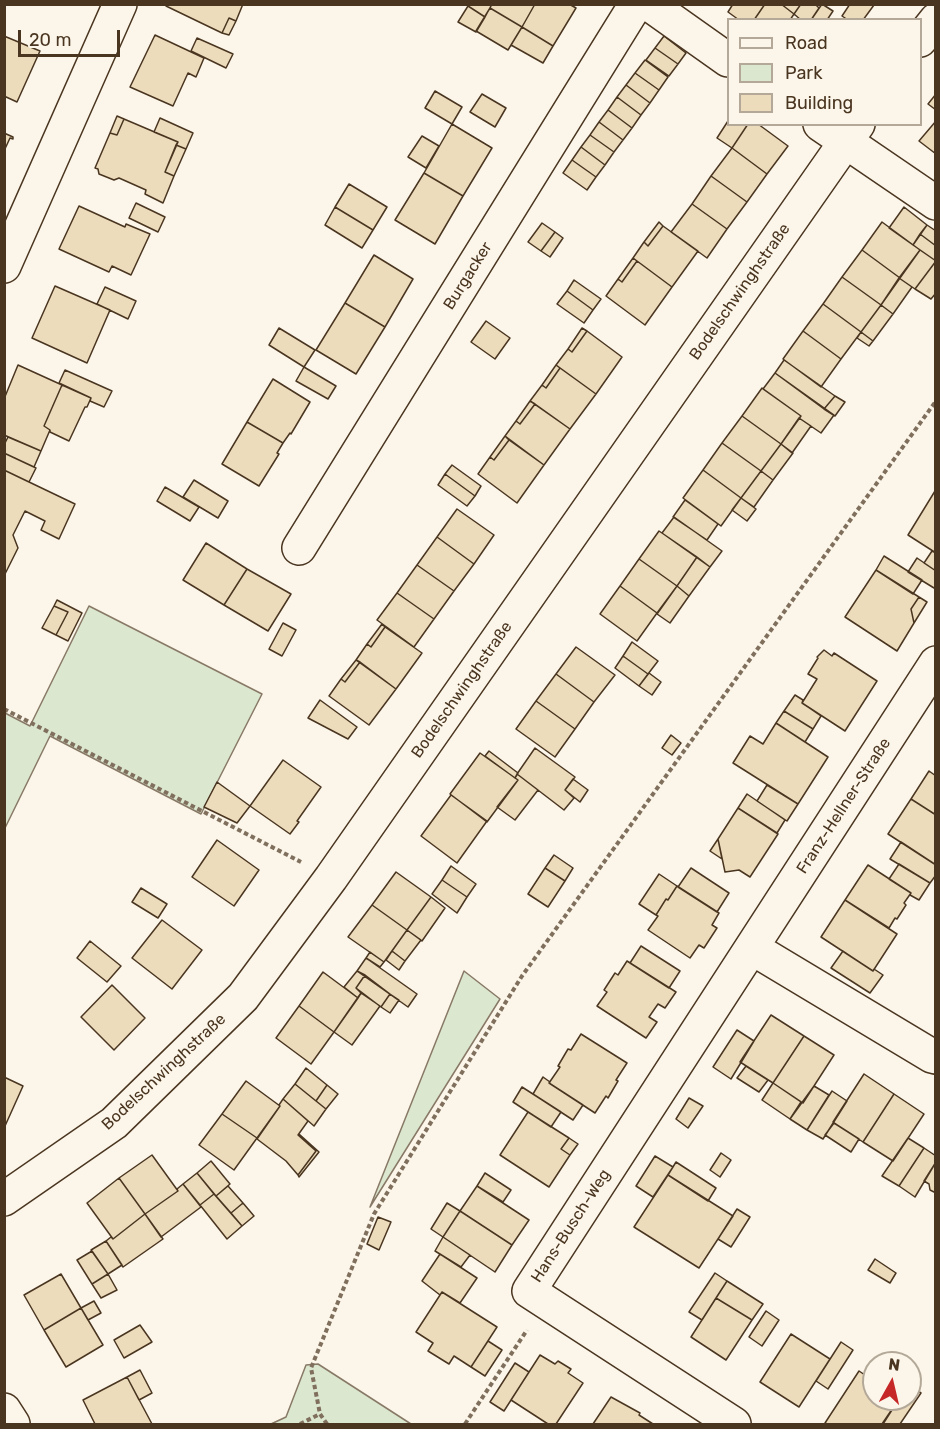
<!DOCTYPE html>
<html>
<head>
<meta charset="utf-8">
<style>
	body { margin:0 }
	#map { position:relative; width:940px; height:1429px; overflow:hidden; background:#fbf6e9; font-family:Rubik,sans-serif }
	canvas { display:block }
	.frame { position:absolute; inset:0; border:6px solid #4a3520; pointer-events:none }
	.legend { position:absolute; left:727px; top:18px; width:195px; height:108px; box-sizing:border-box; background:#fbf6e9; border:2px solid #b4a999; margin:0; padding:8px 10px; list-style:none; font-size:18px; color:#4a3520 }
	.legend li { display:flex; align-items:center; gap:12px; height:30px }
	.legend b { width:30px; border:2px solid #b4a999 }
	.north { position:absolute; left:862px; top:1351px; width:60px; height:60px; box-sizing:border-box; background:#fbf6e9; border:2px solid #b4a999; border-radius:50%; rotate:8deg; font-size:16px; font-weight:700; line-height:24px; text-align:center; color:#4a3520 }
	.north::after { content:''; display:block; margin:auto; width:21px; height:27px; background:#c62828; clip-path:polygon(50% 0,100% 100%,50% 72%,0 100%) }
	.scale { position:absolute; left:18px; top:30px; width:102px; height:27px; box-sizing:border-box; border:3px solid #4a3520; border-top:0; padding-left:8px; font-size:18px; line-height:21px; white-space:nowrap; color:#4a3520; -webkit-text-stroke:4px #fbf6e9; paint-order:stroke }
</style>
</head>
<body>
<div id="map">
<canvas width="940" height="1429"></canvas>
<div class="frame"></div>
<ul class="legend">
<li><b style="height:8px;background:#fbf6e9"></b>Road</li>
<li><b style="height:16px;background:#dce7d0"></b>Park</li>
<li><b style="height:16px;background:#ecdcbc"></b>Building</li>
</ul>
<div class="north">N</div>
<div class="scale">20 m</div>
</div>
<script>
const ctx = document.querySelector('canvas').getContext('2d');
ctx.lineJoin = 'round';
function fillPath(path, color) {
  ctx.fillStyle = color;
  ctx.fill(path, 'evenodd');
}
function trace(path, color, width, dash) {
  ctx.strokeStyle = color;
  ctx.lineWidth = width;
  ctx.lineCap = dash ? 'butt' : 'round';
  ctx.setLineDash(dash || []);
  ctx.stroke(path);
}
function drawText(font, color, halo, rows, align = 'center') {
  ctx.font = font + ' Rubik,sans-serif';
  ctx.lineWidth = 4.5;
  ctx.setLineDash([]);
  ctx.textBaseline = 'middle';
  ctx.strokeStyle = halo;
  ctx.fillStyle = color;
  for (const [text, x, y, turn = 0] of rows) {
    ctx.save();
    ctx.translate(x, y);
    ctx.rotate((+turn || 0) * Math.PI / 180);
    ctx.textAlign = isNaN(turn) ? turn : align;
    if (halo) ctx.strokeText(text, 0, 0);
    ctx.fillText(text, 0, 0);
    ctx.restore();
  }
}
const green = new Path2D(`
	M89 606 262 694 201 814 50 736 5 828V713L30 726Z
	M464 971 500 999 370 1207Z
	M318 1364 411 1424H271L286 1417 306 1365Z`);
fillPath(green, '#dce7d0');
trace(green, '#887966', 1.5);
const building = new Path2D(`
	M167 4H243L236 21 229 18 222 33 166 6Z
	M469 4H492L485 17 468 6Z
	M492 4H535L522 27 490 8Z
	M535 4H569L576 8 553 46 522 27Z
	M733 4H765L754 20H739L728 12Z
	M765 4H781L794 14 790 20H754Z
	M781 4H801L794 14Z
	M801 4H815L819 8 811 20H801L794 14Z
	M822 4 833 11 827 20H811Z
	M850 4H874V5L863 20H848L842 16Z
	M468 6 485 17 476 32 458 22Z
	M490 8 522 27 508 50 476 31Z
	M229 18 236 21 229 35 222 33Z
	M522 27 553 46 543 63 511 45Z
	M155 35 204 58 196 77 188 73 173 106 130 87Z
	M4 36 40 51 17 102 4 96Z
	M664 36 686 53 678 64 655 48Z
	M197 38 233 54 226 68 191 51Z
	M655 48 678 64 669 76 646 60Z
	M645 60 668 77 659 90 635 73Z
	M635 73 659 90 650 103 626 85Z
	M626 85 650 103 641 115 617 97Z
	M435 91 462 107 452 124 425 108Z
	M482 94 506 108 495 127 470 112Z
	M936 94V110L928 104Z
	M617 97 641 115 632 128 608 110Z
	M608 110 632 128 623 140 599 122Z
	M117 116 124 119 117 135 110 133Z
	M160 118 193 133 186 149 176 145 178 142 154 132Z
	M124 119 178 142 165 172 174 176 163 203 145 194 146 190 119 178 114 180 99 174 98 169 95 168 110 133 117 135Z
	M728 121V124H748L732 148 717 138Z
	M936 121V154L919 141Z
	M599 122 623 140 614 152 590 135Z
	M452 124 492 148 463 196 424 173Z
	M748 124H758L788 146 767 174 732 148Z
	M4 133 13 137V139L10 138 4 151Z
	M590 135 614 152 605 165 581 147Z
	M422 136 439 146 426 168 408 157Z
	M176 145 186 149 174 176 165 172Z
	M581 147 605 165 596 177 572 160Z
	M732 148 767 174 747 202 711 176Z
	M572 160 596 177 587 190 563 173Z
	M424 173 463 196 435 244 395 220Z
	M711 176 747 202 727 229 692 204Z
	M349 184 387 207 373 230 335 207Z
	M136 203 165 217 158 232 129 218Z
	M692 204 727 229 707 258 671 232Z
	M79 206 125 227 126 224 150 234 131 275 112 266 109 272 59 249Z
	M335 207 373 230 362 248 325 225Z
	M904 207 927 225 913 245 889 228Z
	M659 222 663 226 648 246 644 242Z
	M882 222 920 250 900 278 862 250Z
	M542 223 555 232 541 251 528 242Z
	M927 225 936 231V246L920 234Z
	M663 226 698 251 672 287 633 258 644 242 648 246Z
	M555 232 563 238 550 257 541 251Z
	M920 234 936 246V261L913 245Z
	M862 250 900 278 881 305 842 277Z
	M920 250 936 261 915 289 899 278Z
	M374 255 413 279 385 327 345 303Z
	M633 258 637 261 622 282 618 279Z
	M637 261 672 287 645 325 606 296 618 279 622 282Z
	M936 261V293L931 299 915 289Z
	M842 277 881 305 861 332 823 304Z
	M899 278 912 287 893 314 881 305Z
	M574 280 601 299 593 310 567 291Z
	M55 286 110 310 87 363 32 338Z
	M105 287 136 301 128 319 97 304Z
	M567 291 593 310 584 323 557 304Z
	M345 303 385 327 356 374 316 350Z
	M823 304 861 332 841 359 803 331Z
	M881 305 893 314 873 341 861 332Z
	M486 321 510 338 495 359 471 342Z
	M279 328 315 350 304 367 269 345Z
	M582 328 587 331 572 352 568 349Z
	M587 331 622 357 596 394 556 365 568 349 572 352Z
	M803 331 841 359 821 387 783 359Z
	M861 332 873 341 869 346 857 338Z
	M784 360 835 396 824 409 775 373Z
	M18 365 62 385 44 426 50 430 41 451 4 435V399Z
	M556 365 560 368 546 388 542 385Z
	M304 367 336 386 328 399 296 381Z
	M560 368 596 394 570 429 530 401 542 385 546 388Z
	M65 370 112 391 104 407 90 401 91 398 59 383Z
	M775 373 834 415 821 433 799 418 801 416 763 389Z
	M273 379 310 402 291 434 290 433 283 443 247 422Z
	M62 385 91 398 87 407H85L69 441 50 432V430L44 426Z
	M762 388 801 416 781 444 742 416Z
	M835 396 845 402 835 416 824 409Z
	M530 401 535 404 520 424 516 421Z
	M535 404 570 429 544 465 505 436 516 421 520 424Z
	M742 416 781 444 761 471 722 443Z
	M799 418 811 426 792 453 781 444Z
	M247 422 283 443 277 453 279 454 259 486 222 464Z
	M505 436 509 440 494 460 490 457Z
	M8 437 41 451 34 467 4 453V445Z
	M509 440 544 465 517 503 478 474 490 457 494 460Z
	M722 443 761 471 741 498 703 470Z
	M781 444 793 453 773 480 761 471Z
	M4 453 36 468 29 482 4 470Z
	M452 465 481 486 475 496 445 474Z
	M4 470 75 504 59 539 41 530 45 521 25 511 13 535 18 548 4 576Z
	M703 470 741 498 721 526 683 498Z
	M761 471 773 480 754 507 741 498Z
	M445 474 475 496 467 506 438 485Z
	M194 480 228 501 218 518 183 497Z
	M165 487 199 507 190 521 157 501Z
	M935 491H936V553L908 535Z
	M741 498 756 509 747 521 732 510Z
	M685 500 718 524 707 540 673 517Z
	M457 509 494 535 474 564 437 537Z
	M674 517 722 551 710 567 662 533Z
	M659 531 697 557 677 586 639 559Z
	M437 537 474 564 454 591 417 565Z
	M206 543 247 569 224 605 183 580Z
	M932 551 936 553V571L924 563Z
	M884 556 922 580 913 594 876 570Z
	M697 557 710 567 689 596 677 586Z
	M917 558 936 571V586L934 588 908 572Z
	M639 559 677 586 657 613 620 586Z
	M417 565 454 591 434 619 397 593Z
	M247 569 291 594 268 631 224 605Z
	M876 570 919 597 911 609 914 623 897 651 845 617Z
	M620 586 657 613 637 641 600 614Z
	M677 586 689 596 670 623 657 614Z
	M397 593 434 619 414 647 377 620Z
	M919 597 927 602 914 623 911 609Z
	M57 600 82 613 68 641 56 635 68 612 54 606Z
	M54 606 68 612 56 635 42 628Z
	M283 623 296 630 282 656 269 649Z
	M382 624 385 627 371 647 367 644Z
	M385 627 422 653 396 689 356 660 367 644 371 647Z
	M632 642 658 661 648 674 623 656Z
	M576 647 615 675 594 702 556 674Z
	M824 650 832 656 834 653 877 681 845 731 802 703 817 679 808 674 818 658 817 657Z
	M623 656 648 674 639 686 615 668Z
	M356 660 360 662 345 682 341 679Z
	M360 662 396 689 369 725 329 696 341 679 345 682Z
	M649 673 661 682 652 695 639 686Z
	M556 674 594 702 575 729 536 701Z
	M795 695 803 700 802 703 821 716 813 729 784 711Z
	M320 700 357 727 348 739 308 718Z
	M536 701 575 729 555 757 516 729Z
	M784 711 813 729 805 742 776 723Z
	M776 723 828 757 798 804 733 763 750 736 763 744Z
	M671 735 681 743 672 755 662 748Z
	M535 748 575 777 565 790 574 798 564 810 517 774Z
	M489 751 518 773 515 778 485 756Z
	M480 753 518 780 487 822 450 794Z
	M283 760 321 787 297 821 299 822 290 834 250 806Z
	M929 771 936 776V815L911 799Z
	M517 774 538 790 515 820 497 807 518 780 515 778Z
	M573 779 588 790 580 802 565 790Z
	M217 782 250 806 237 823 204 807Z
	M767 785 798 804 787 821 757 801Z
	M747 794 785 820 777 833 738 808Z
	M451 795 487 821 457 863 421 836Z
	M911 799 936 815V865L888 834Z
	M738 808 778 834 750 877 739 870 725 872 718 839Z
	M718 839 722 859 710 851Z
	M217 840 259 870 234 906 192 877Z
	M901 842 936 865V875L930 883 890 859Z
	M554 855 573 868 565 881 545 868Z
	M899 864 930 883 919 900 910 895 911 893 889 879Z
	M868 865 911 893 904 903 906 905 897 919 895 918 889 928 845 900Z
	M451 866 476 884 467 897 442 880Z
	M545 868 565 881 548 907 528 894Z
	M691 868 729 893 717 912 678 887Z
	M396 872 431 897 407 930 372 905Z
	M659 874 677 886 668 900 666 899 656 915 639 904Z
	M442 880 467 897 457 913 432 894Z
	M677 886 719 913 712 925 717 928 704 948 699 945 690 958 648 930 658 916 656 915 666 899 668 900Z
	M141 888 167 904 158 918 132 902Z
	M431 897 445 908 422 941 407 930Z
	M845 900 897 934 873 971 821 937Z
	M372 905 407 930 384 962 348 937Z
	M162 920 202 950 172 989 132 958Z
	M407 930 421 940 405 961 392 951Z
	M90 941 121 966 107 982 77 958Z
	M641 946 680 971 669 988 630 963Z
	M392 951 405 961 399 970 386 960Z
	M843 951 873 971 874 969 883 975 870 993 831 968Z
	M370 952 384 962 380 967 366 958Z
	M366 958 417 994 408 1007 357 971Z
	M627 961 676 992 665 1008 658 1004 649 1017 657 1022 646 1038 597 1006 607 992 604 990 615 973 618 975Z
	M357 971 365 975 356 988 361 993 358 998 344 987Z
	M323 972 358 998 334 1032 299 1006Z
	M365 975 390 994 381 1007 356 988Z
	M112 985 145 1018 114 1050 81 1017Z
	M361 993 380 1006 352 1045 334 1032Z
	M390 994 399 1000 390 1013 381 1007Z
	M299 1006 334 1032 311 1064 276 1038Z
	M771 1015 804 1036 773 1083 740 1062Z
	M737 1030 754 1041 731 1079 713 1067Z
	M581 1034 627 1063 616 1080 618 1081 608 1098 606 1096 595 1113 549 1083 560 1067 558 1066 568 1049 571 1050Z
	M804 1036 834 1055 803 1103 773 1083Z
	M746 1066 768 1080 759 1092 737 1078Z
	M306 1068 327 1085 316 1101 295 1084Z
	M864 1074 894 1094 863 1142 833 1122Z
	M4 1077 23 1086 5 1126 4 1125Z
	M543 1077 550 1082 549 1083 583 1105 573 1120 533 1094Z
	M246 1081 280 1106 257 1138 222 1114Z
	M773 1083 801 1102 790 1119 762 1100Z
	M295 1084 326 1109 314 1126 283 1099Z
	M327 1085 338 1094 326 1109 316 1101Z
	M814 1086 829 1095 807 1130 790 1119Z
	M522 1087 561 1112 551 1127 513 1102Z
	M832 1091 847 1101 823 1139 807 1130Z
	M894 1094 924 1114 893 1161 863 1142Z
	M689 1098 703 1106 688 1128 676 1119Z
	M283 1099 308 1121 298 1135 316 1151 298 1175 286 1161 257 1139 280 1106 279 1105Z
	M528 1112 569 1138 561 1149 570 1155 549 1187 500 1155Z
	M222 1114 257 1138 234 1170 199 1145Z
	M834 1123 859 1139 851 1152 825 1135Z
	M299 1134 319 1152 299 1177 298 1175 316 1151 298 1135Z
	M569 1138 578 1144 570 1155 561 1149Z
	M908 1138 924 1148 899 1186 882 1176Z
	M924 1148 936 1156V1162L915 1197 899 1186Z
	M721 1153 731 1160 720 1177 710 1170Z
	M152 1155 178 1191 145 1214 119 1178Z
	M655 1156 673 1167 653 1197 636 1186Z
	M211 1161 230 1184 216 1196 197 1173Z
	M676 1162 716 1188 708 1201 668 1175Z
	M936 1162V1193L930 1190 929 1184 924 1181Z
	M197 1173 214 1194 200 1205 183 1184Z
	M485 1173 511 1190 503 1202 477 1186Z
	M668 1175 733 1216 699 1268 634 1227Z
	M119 1178 145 1214 113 1239 87 1203Z
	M183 1184 201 1207 161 1237 145 1214 178 1191 177 1189Z
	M228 1186 243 1203 231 1213 216 1196Z
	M477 1186 529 1220 512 1245 460 1211Z
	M214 1194 242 1226 227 1239 200 1205Z
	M243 1203 254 1216 242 1226 231 1213Z
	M447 1203 460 1211 443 1237 431 1229Z
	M737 1209 750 1217 731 1247 718 1239Z
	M460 1211 512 1245 495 1272 443 1237Z
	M145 1214 163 1239 123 1267 106 1241 111 1237 113 1239Z
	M378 1217 391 1222 379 1250 367 1244Z
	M443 1237 470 1255 461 1267 435 1251Z
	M106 1241 122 1265 108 1274 91 1250Z
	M92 1251 108 1274 92 1284 77 1260Z
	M440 1254 477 1278 460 1303 442 1292 440 1295 422 1281Z
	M875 1259 896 1273 890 1283 868 1270Z
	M715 1273 727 1281 702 1320 689 1312Z
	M61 1274 81 1308 44 1330 24 1295Z
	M108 1274 117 1290 101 1298 92 1284Z
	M727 1281 763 1304 752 1320 716 1298Z
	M442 1292 497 1327 471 1367 454 1356 449 1364 428 1351 433 1343 416 1332Z
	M716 1298 752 1320 726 1360 691 1337Z
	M94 1301 101 1313 88 1320 81 1308Z
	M81 1308 103 1345 66 1367 44 1330Z
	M766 1311 779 1320 762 1346 749 1337Z
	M140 1325 152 1342 124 1358 114 1340Z
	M791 1334 830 1359 799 1407 760 1382Z
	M488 1341 502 1350 485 1376 471 1367Z
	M841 1342 853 1350 828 1389 816 1381Z
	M540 1355 555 1364 558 1361 571 1369 568 1373 583 1383 556 1424H548L511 1400Z
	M515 1363 529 1372 504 1411 490 1402Z
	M140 1370 152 1393 139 1400 127 1377Z
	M859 1371 874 1381V1399H899L882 1424H827L825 1423Z
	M127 1377 152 1424H95L83 1400Z
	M910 1386 921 1393 900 1424H883L899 1399H910Z
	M611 1397 640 1413 639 1415 653 1424H593Z`);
fillPath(building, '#ecdcbc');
trace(building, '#4a3520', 1.5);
const minor = new Path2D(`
	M649 4 728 60
	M920 40 936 20
	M820 124 936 203
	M4 266 120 4
	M299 548 636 4
	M752 948 932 1056 936 1057
	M4 1199 114 1123 243 997 331 878 858 124
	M734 1424 529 1291 936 663`);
const major = new Path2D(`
	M4 1410 13 1424`);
trace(minor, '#4a3520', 36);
trace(major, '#4a3520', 36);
trace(new Path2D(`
	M4 709 301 862
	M300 1424 320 1414
	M327 1424 320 1414 311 1368 374 1214 522 976 936 401
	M465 1424 527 1330`), '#7f6f5c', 4, [4.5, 3]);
trace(minor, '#fbf6e9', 33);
trace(major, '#fbf6e9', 33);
drawText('16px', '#4a3520', '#fbf6e9', [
	["Burgacker",468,276,-58],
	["Bodelschwinghstraße",740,292,-55],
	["Bodelschwinghstraße",462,690,-55],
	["Franz-Hellner-Straße",844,806,-57],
	["Bodelschwinghstraße",164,1072,-43],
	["Hans-Busch-Weg",571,1226,-57]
]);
</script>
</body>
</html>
